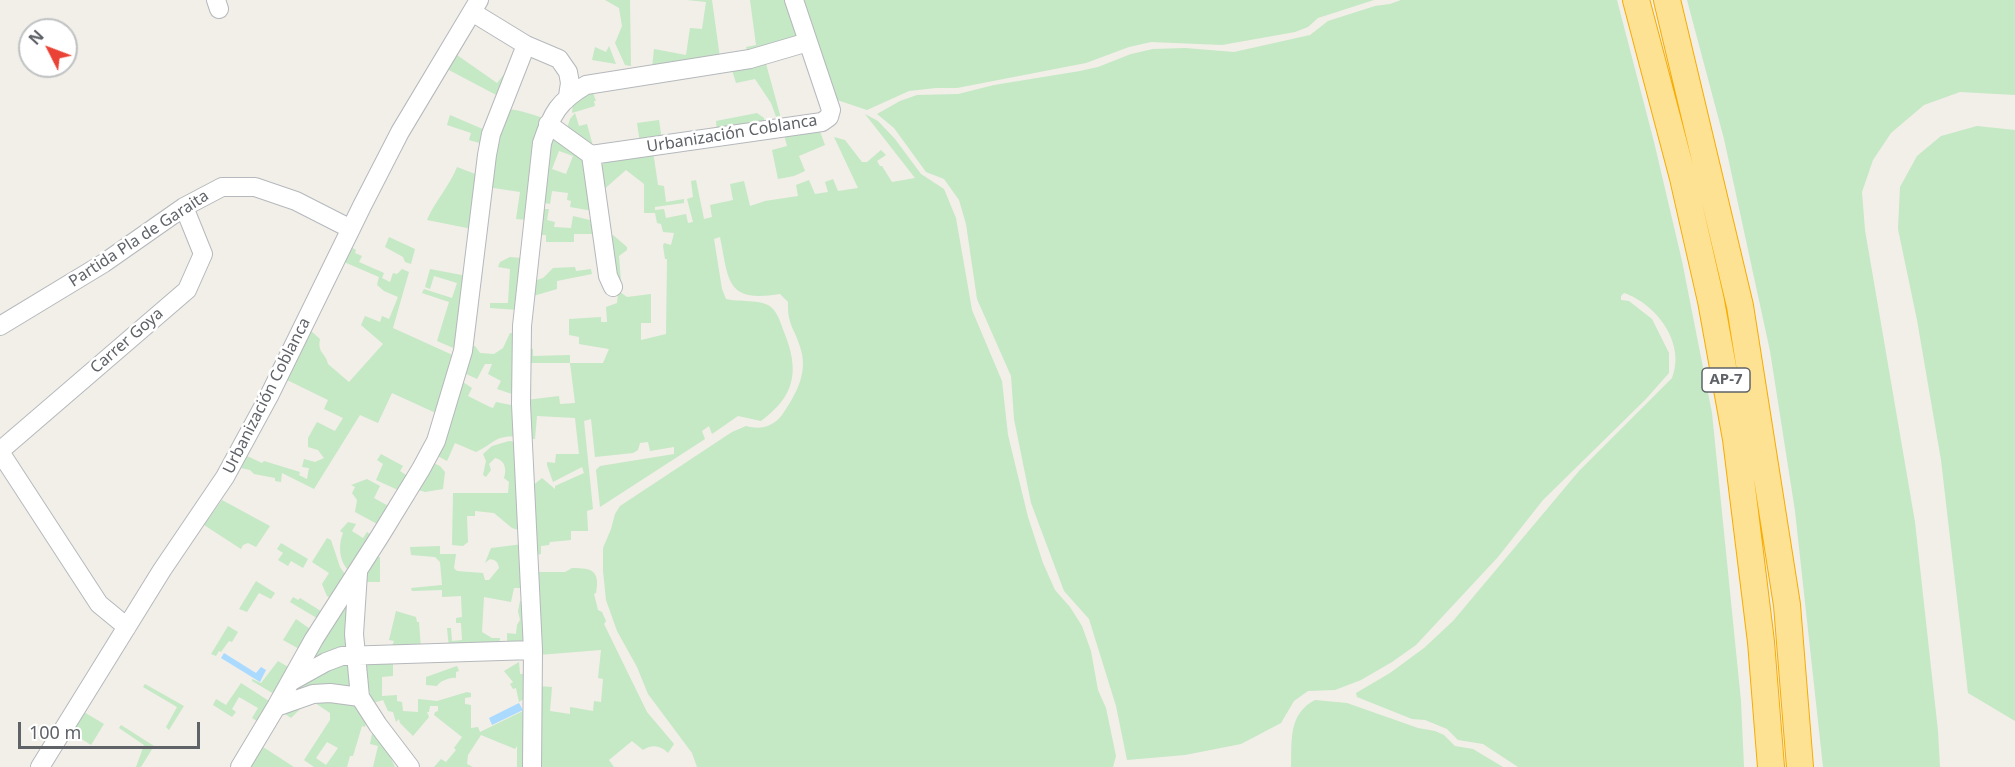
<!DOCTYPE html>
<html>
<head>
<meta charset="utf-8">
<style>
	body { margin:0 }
	#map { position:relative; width:2015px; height:767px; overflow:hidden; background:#f1efe8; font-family:"Noto Sans",sans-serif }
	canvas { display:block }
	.north { position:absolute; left:18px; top:18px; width:60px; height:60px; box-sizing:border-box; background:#fff; border:2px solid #bfc1c3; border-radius:50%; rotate:312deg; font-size:16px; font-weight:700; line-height:24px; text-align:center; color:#5f6368 }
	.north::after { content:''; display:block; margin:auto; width:21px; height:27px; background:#ea4335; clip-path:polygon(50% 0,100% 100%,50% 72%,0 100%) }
	.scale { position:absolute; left:18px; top:722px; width:182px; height:27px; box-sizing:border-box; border:3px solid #5f6368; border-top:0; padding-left:8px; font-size:18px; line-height:21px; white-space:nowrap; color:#5f6368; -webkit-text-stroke:4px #fff; paint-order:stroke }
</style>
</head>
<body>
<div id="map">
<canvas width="2015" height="767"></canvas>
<div class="north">N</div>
<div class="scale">100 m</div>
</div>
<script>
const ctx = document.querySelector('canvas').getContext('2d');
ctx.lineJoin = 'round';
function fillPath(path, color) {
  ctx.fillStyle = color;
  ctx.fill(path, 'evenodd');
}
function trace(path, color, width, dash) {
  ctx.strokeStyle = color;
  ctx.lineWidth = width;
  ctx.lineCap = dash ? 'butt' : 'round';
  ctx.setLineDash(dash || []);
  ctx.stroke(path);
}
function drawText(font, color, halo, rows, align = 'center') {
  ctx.font = font + ' "Noto Sans",sans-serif';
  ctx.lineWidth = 5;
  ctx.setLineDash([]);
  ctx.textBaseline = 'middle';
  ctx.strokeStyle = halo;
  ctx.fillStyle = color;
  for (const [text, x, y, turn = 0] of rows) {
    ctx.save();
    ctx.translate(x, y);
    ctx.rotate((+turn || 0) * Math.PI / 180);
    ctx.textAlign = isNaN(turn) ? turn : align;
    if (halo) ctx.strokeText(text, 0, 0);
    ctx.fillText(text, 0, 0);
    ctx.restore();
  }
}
fillPath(new Path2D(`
	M605 0H630L631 66 625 65 615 43 622 26 619 8Z
	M687 0H712L720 58 652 68 654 49 686 55 690 28 702 29 706 2Z
	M750 0H789L797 36 748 54 746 47 756 45Z
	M801 0H1374L1318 18 1308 27 1295 32 1222 45 1151 42 1129 47 1086 63 957 88H936L909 91 867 110 837 100Z
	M1401 0H1617L1654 142 1682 261 1712 413 1741 701 1744 767H1518L1483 744 1458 740 1447 729 1425 720 1412 719 1357 697 1356 693 1390 673 1424 648 1453 621 1579 471 1672 378C1686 344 1657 304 1624 293L1621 296V300L1629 301 1652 319 1669 353V373L1646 399 1543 500 1498 557 1416 645 1392 662 1361 680 1335 690 1308 691 1294 701 1281 723 1241 744 1185 755 1127 760 1116 706 1089 619 1064 591 1031 503 1014 419 1011 376 977 299 966 224 959 200 944 179 926 172 894 128 877 114 900 101 917 95 958 94 994 85 1080 71 1098 67 1131 54 1153 49 1185 48 1234 52 1310 35 1328 21 1375 6 1390 4Z
	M1687 0H2015V95L1960 92 1924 105 1891 133 1873 160 1862 192 1865 230 1915 522 1938 731 1940 767H1823L1795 511 1770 351 1724 139Z
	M609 46 616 64 592 60 595 47 606 52Z
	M457 55 497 83 513 63 500 97 447 69Z
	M765 60 782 122H778L771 103 755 79 736 83 731 67Z
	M592 90 596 101H594L595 106 572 113 573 101Z
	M505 109C516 109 532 114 543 118L528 220 516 219 520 192 487 187Z
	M575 113 579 126 587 124 593 146 566 131 570 119Z
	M757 113 764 118 765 124 717 132 716 121Z
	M865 114 878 121 895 139 921 174 944 189 956 218 972 310 1002 381 1008 435 1028 517 1043 563 1055 590 1070 607 1082 626 1091 651 1098 690 1106 708 1116 756 1113 767H697L692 753 648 694 637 667 617 631 606 600 603 571V548L611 529 615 514 620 506 732 432 746 426C760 430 773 427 782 415 795 396 808 374 801 350 796 330 787 326 788 302L780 294C725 303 729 280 720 237L714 239 722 289 726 299C739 302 761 299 771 307 778 313 781 324 784 332 800 371 795 396 761 421L738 416 712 434 709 426 702 431 705 439 600 507 596 470 600 466 674 454V447L650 451 648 442 640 443 638 450 633 453 595 457 591 419 584 421 593 509 587 511 588 531H571V540L550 542 549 545 541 546V554L535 555 531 487 542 478 555 489V486L584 473 582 467 553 482 547 465V462L555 463 556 454H579L575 418 537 416 535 439H528L526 400 559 396 560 404 575 403 570 363H527V347L533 349V356L570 355V363H603L609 349 579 344V337L569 335V319L601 317V322H607L606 307 617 303 618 294 620 292 627 297 651 294V323H641V340L666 334 667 259H665L663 246 664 243 671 245 674 233 663 232 661 224 657 223 655 213H644V184L626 170 601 192V166L606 161 653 151 658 185 664 186 666 202 684 199V203L655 207V210L664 209 666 218 686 214 688 223 693 222 687 199 693 197 691 181 696 180 704 219 712 217 710 205 733 200 730 184 744 181 750 206 765 201 798 196 796 185 809 180 815 194 828 192 825 182 833 179 838 191 858 188 834 137 845 140 862 162H867L881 150 886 155 877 161 880 166H882L892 182 915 178Z
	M450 115 485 130 483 144 469 140 471 133 447 125Z
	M659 120 662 140 640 143 637 123Z
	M818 126 825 145 799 156 805 171 794 176 778 179 772 150 787 146 783 131Z
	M1977 126 2015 130V721L1968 693 1941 460 1917 320 1898 229 1900 187 1917 156 1941 136Z
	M550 136 584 161 593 211 570 207 571 201 567 200 568 193 552 191 550 204 540 202ZM559 151 573 156 566 174 552 169Z
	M457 167 478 175 472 229 427 220C435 201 449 187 457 167Z
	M540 209H549L547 220 555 222 554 227 571 228 573 216 594 221 596 234H574V242H546V235H539Z
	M613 235 627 247V250L619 256 621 281 614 274 607 237Z
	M389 237 415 249 411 264 405 262 403 257 385 247Z
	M351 247 356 250 355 253 362 256 359 262 384 273 382 278 390 282 393 273 397 274 402 269 409 272 393 328 457 357 438 414 392 393 378 423 360 415 314 489 282 473 281 482 275 481V478L254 474 250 470 241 468 247 456 262 463 264 461 300 472 299 475 307 479 309 468 302 467 304 459 315 462 324 458 318 450 308 447V438L317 422 335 431 343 418 324 409 328 400 287 380 311 331 320 339C317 353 326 353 328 364L349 382 383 344 361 325 365 316 380 322 382 316 389 319 398 297 384 291 377 285 379 277 344 262Z
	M510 257 521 258 518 310 490 308V303H508L510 269 498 267 500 262Z
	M575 267 576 271 591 269 592 274 557 281V289L530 297 531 282 543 278 553 268Z
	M430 269 467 276 458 350 437 341 449 302 422 293 424 289 452 298 457 283 434 276 430 289 425 287Z
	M510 333H517L515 395 497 389 501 381 488 374 492 364H485L477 379 462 372 469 345 475 346 480 353 494 354 503 348Z
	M463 382 472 388 468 396 490 407 493 408 496 402 516 406 517 437C496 434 492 445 476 452L455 443 447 461 434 454Z
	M509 441 518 442 522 531 512 528 494 513 475 511V516H467L468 542 463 546 452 545 453 493H508L509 482 504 478C507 469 505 460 495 458L489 464 491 470 486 477 483 475 486 461 483 454 492 446Z
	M381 454 403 466 400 471 409 477 400 491 376 480 383 464 377 460Z
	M429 461 440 466 445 472 443 489 425 492 415 489Z
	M367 479 380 486 374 498 390 507 379 525 355 512 357 500 352 493 355 487 351 485Z
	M222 500 270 526 256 547 248 543 243 545 241 549 204 525Z
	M348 522 356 524 352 531 363 538 367 532 373 536 350 572C339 562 338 546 343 533L340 531Z
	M327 538 331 540 340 567 347 577 333 600 327 596 322 584 329 573 312 562Z
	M281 543 308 559 303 568 291 561 288 566 278 560 283 553 277 549Z
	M523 544 525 588H514L511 602 484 597 482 632 492 638H500L499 646 449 648 447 628H451L452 641 462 640 461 623H456V618L462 617 461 596 442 597V590L412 591 411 588 442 585 440 562 435 557 411 555 410 547 440 546V554H456L454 568 457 571 483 573 485 580H489L499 568C498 562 496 560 490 559L485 563 491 548Z
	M372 557H380V582H364Z
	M572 568C593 568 600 571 596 593L594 594 598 610 602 612 606 621 604 624 647 712 674 744 668 753C661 745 651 744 643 750L632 741 609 760 614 767H517V746L515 749 481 735 468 755 467 764 473 767H434L441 759 446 762 456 750 454 748 462 737 434 715 435 712 438 711V706H430L429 712H427L429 717 413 736 400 723 399 719 396 722 393 712 388 711 383 700 373 703 366 681V663L393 660V676L382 677V696L397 695V701L402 702 403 711 418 712V699L437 701 467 692 471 693V697L465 698V704L471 705V728L478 727 480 732 527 709 538 686 552 687 550 711 570 714V707L593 711 594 701 601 702 603 679 598 678 601 650 538 655 534 572H565Z
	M256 581 275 593 271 599 259 593 247 612 239 609Z
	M348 596 349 645 338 662 352 666 355 689 301 694 296 688 306 667Z
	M293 597 298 600 300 598 324 613 320 620 290 602Z
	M520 601H526V643L507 646V633L516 634 517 625 520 620 518 611Z
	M396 611 416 617 417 622H419L421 649H391L394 641 389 640Z
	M296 619 313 631 301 650 283 640Z
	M228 626 238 632 232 642 229 641 221 652 219 651 216 656 211 654Z
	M278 661 290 668 274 694 252 681V679L261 683Z
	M519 662 520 674 528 673 527 697 519 702 516 688 513 689 510 684 513 682 504 671Z
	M457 666 459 671 456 672V678C450 677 440 681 437 686L426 685V677Z
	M241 683 269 701 257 721 252 718 258 708 239 697 232 709 236 712 232 717 213 705 216 699 226 705Z
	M145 684 184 706 169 730 166 727 177 707 143 687Z
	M316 698 352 704 367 718 365 727 362 726 353 756H350L347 767H314L304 760 330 720V713L312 701 301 708 291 718 285 714 294 706ZM327 742 338 748 326 765 316 758Z
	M1315 700 1347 703 1418 728 1435 731 1444 735 1455 746 1473 749 1503 767H1291C1292 741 1288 714 1315 700Z
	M84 712 104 724 91 745 72 733Z
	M121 725 154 746 141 767H136L144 745 119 728Z
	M373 729 384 743 395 767H373L378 746 370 744Z
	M263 747 294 767H251Z`), '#c5e8c5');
fillPath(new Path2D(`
	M224 653 256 673 261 667 266 670 260 682 221 658Z
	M519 703 523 710 492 725 489 718Z`), '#aadaff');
const minor = new Path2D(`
	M216 0 219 9
	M472 12 526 45 559 59 568 72 570 83 568 96
	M548 124 591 155 608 276 613 287
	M591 155 822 122 829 117 831 110 794 0
	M0 326 104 263 184 207 222 187H255L296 201 351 229
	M0 451 187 290 203 254 184 207
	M0 452 99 604 127 627
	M358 573 354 634 360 697 378 725 410 767
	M533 650 521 404 522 326 542 143C552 113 559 101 586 85L750 59 808 42
	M290 682 326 662 342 656 533 650 532 767
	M276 707 313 694 330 693 360 697
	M40 767 162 570 225 477 269 396 362 206 400 132 479 0
	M240 767 276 707 314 639 380 536 421 469 436 441 463 351 487 155 491 134 526 45`);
const highway = new Path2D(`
	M1636 0 1683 178 1711 301 1736 439 1761 642 1771 767
	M1667 0 1740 306 1787 605 1800 767`);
trace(minor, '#b5b8bc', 20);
trace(highway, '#f9ab00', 28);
trace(minor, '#fff', 18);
trace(highway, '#fde293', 26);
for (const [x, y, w] of [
	[1726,380,48]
]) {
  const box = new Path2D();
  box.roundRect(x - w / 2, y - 12, w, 24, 4.5);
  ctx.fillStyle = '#fff';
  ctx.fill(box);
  trace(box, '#5f6368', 1.5);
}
drawText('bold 15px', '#5f6368', null, [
	["AP-7",1726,380]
]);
drawText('16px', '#5f6368', '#fff', [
	["Urbanización Coblanca",732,134,-9],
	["Partida Pla de Garaita",139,239,-33],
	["Carrer Goya",127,341,-41],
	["Urbanización Coblanca",267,396,-63]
]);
</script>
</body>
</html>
